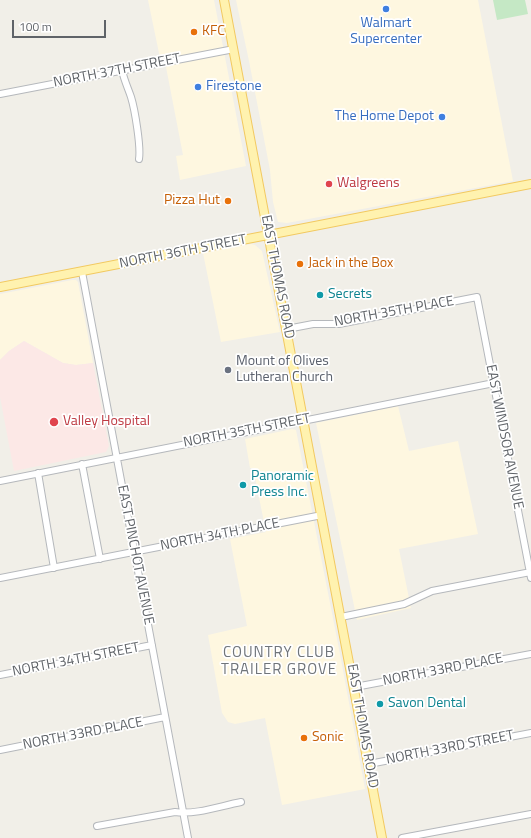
<!DOCTYPE html>
<html>
<head>
<meta charset="utf-8">
<style>
	body { margin:0 }
	#map { position:relative; width:531px; height:838px; overflow:hidden; background:#f1efe8; font-family:"Titillium Web",sans-serif }
	canvas { display:block }
	.scale { position:absolute; left:12px; top:20px; width:94px; height:18px; box-sizing:border-box; border:2px solid #5f6368; border-top:0; padding-left:5px; font-size:12px; line-height:14px; white-space:nowrap; color:#5f6368; -webkit-text-stroke:3px #fff; paint-order:stroke }
</style>
</head>
<body>
<div id="map">
<canvas width="531" height="838"></canvas>
<div class="scale">100 m</div>
</div>
<script>
const ctx = document.querySelector('canvas').getContext('2d');
ctx.lineJoin = 'round';
function fillPath(path, color) {
  ctx.fillStyle = color;
  ctx.fill(path, 'evenodd');
}
function trace(path, color, width, dash) {
  ctx.strokeStyle = color;
  ctx.lineWidth = width;
  ctx.lineCap = dash ? 'butt' : 'round';
  ctx.setLineDash(dash || []);
  ctx.stroke(path);
}
function drawText(font, color, halo, rows, align = 'center') {
  ctx.font = font + ' "Titillium Web",sans-serif';
  ctx.lineWidth = 3.5;
  ctx.setLineDash([]);
  ctx.textBaseline = 'middle';
  ctx.strokeStyle = halo;
  ctx.fillStyle = color;
  for (const [text, x, y, turn = 0] of rows) {
    ctx.save();
    ctx.translate(x, y);
    ctx.rotate((+turn || 0) * Math.PI / 180);
    ctx.textAlign = isNaN(turn) ? turn : align;
    if (halo) ctx.strokeText(text, 0, 0);
    ctx.fillText(text, 0, 0);
    ctx.restore();
  }
}
fillPath(new Path2D(`
	M148 0H214L246 166 180 180 176 156 183 155 166 67 160 58Z
	M236 0H478L513 181 287 223 278 222 273 202 270 170 249 61Z
	M251 244 255 245 262 251 280 332 221 342 203 253Z
	M72 280H76L78 282 93 363 76 365 63 363 24 341 9 351 0 360V294Z
	M398 406 409 451 458 441 478 534 399 549 411 608 357 620 316 423Z
	M292 429 296 430 339 649 365 789 282 805 265 718 235 724 228 722 222 713 208 635 247 626 230 539 266 532 253 468H250L245 439Z`), '#fef7e0');
fillPath(new Path2D(`
	M24 341 63 363 76 365 93 363 109 446 106 452 14 471 0 397V360L9 351Z`), '#fce8e6');
fillPath(new Path2D(`
	M493 0H525L528 14 497 20Z`), '#c5e8c5');
const minor = new Path2D(`
	M122 70C124 80 128 88 131 97 135 110 141 147 139 159
	M0 94 234 49
	M82 272 188 838
	M287 329 313 324H339L477 297 531 578
	M82 464 100 559
	M38 473 54 568
	M0 481 494 383
	M0 578 322 515
	M341 617 404 604 432 591 531 572
	M0 675 152 645
	M355 687 531 654
	M0 750 165 717
	M369 764 531 733
	M97 826 175 812C196 815 220 806 241 802
	M402 838 531 814`);
const major = new Path2D(`
	M224 0 382 838
	M0 287 531 184`);
trace(minor, '#b5b8bc', 8);
trace(major, '#f2c960', 10);
trace(minor, '#fff', 6);
trace(major, '#fff2af', 8);
for (const [x, y, r, color] of [
	[386,9,4,"#3f7fe0"],
	[194,32,4,"#e8710a"],
	[198,87,4,"#3f7fe0"],
	[442,117,4,"#3f7fe0"],
	[329,184,4,"#e0444e"],
	[228,201,4,"#e8710a"],
	[300,264,4,"#e8710a"],
	[320,295,4,"#0f9aa8"],
	[228,370,4,"#6b7280"],
	[54,422,5,"#e0444e"],
	[243,485,4,"#0f9aa8"],
	[380,704,4,"#0f9aa8"],
	[304,738,4,"#e8710a"]
]) {
  const dot = new Path2D();
  dot.arc(x, y, r, 0, 2 * Math.PI);
  ctx.fillStyle = color;
  ctx.fill(dot);
  trace(dot, '#fff', 1.5);
}
drawText('14px', '#366cbe', '#fff', [
	["Walmart",386,24],
	["Supercenter",386,40],
	["Firestone",206,87,"left"],
	["The Home Depot",434,117,"right"]
]);
drawText('14px', '#c56008', '#fff', [
	["KFC",202,32],
	["Pizza Hut",220,201,"right"],
	["Jack in the Box",308,264],
	["Sonic",312,738]
], 'left');
drawText('14px', '#5f6368', '#fff', [
	["NORTH 37TH STREET",117,71,-11],
	["NORTH 36TH STREET",183,252,-11],
	["EAST THOMAS ROAD",277,277,79],
	["NORTH 35TH PLACE",394,312,-10],
	["NORTH 35TH STREET",247,431,-11],
	["EAST WINDSOR AVENUE",504,437,79],
	["NORTH 34TH PLACE",220,535,-11],
	["EAST PINCHOT AVENUE",135,555,79],
	["NORTH 34TH STREET",76,660,-11],
	["NORTH 33RD PLACE",443,670,-11],
	["EAST THOMAS ROAD",362,726,80],
	["NORTH 33RD PLACE",83,734,-11],
	["NORTH 33RD STREET",450,748,-11]
]);
drawText('14px', '#be3a42', '#fff', [
	["Walgreens",337,184],
	["Valley Hospital",63,422]
], 'left');
drawText('14px', '#0d838f', '#fff', [
	["Secrets",328,295],
	["Panoramic",251,477],
	["Press Inc.",251,493],
	["Savon Dental",388,704]
], 'left');
drawText('14px', '#5b616d', '#fff', [
	["Mount of Olives",236,362],
	["Lutheran Church",236,378]
], 'left');
ctx.letterSpacing = '1px';
drawText('15px', '#70757a', '#fff', [
	["COUNTRY CLUB",279,653],
	["TRAILER GROVE",279,670]
]);
ctx.letterSpacing = '0px';
</script>
</body>
</html>
